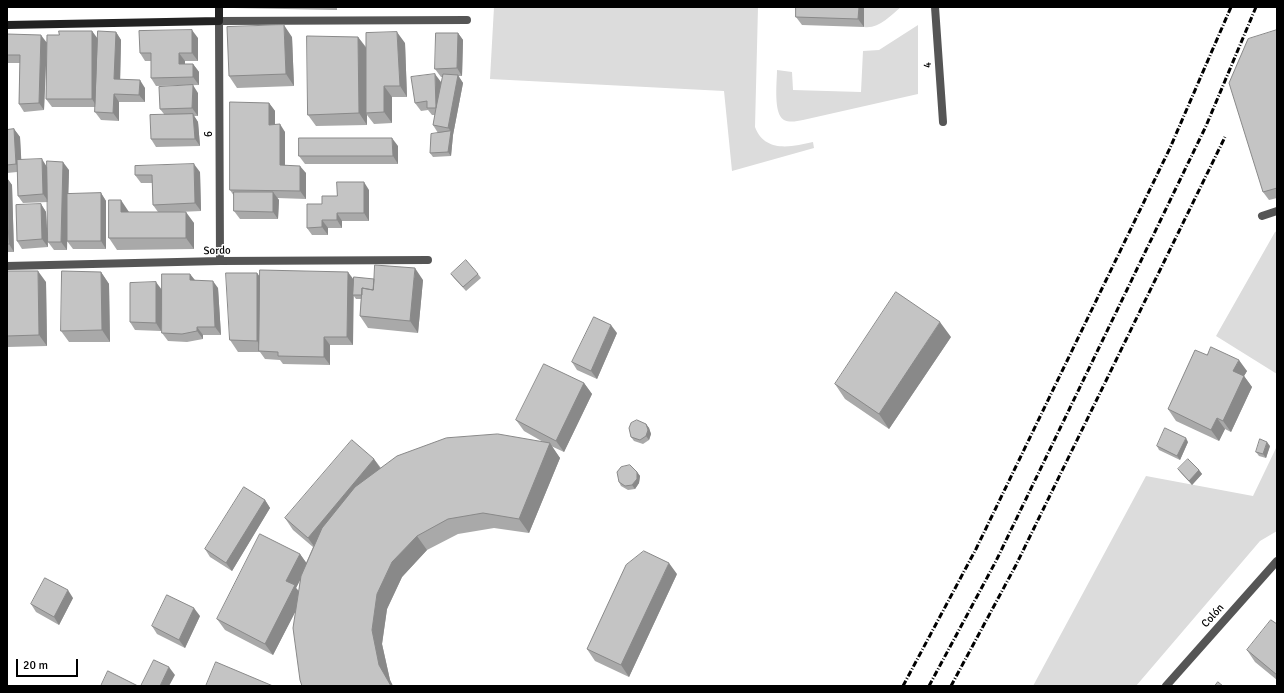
<!DOCTYPE html>
<html>
<head>
<meta charset="utf-8">
<style>
	body { margin:0 }
	#map { position:relative; width:1284px; height:693px; overflow:hidden; background:#fff; font-family:Signika,sans-serif }
	canvas { display:block }
	.frame { position:absolute; inset:0; border:8px solid #000; pointer-events:none }
	.scale { position:absolute; left:16px; top:659px; width:62px; height:18px; box-sizing:border-box; border:2px solid #000; border-top:0; padding-left:5px; font-size:12px; line-height:14px; white-space:nowrap; color:#000; -webkit-text-stroke:3px #fff; paint-order:stroke }
</style>
</head>
<body>
<div id="map">
<canvas width="1284" height="693"></canvas>
<div class="frame"></div>
<div class="scale">20 m</div>
</div>
<script>
const ctx = document.querySelector('canvas').getContext('2d');
ctx.lineJoin = 'round';
function fillPath(path, color) {
  ctx.fillStyle = color;
  ctx.fill(path, 'evenodd');
}
function trace(path, color, width, dash) {
  ctx.strokeStyle = color;
  ctx.lineWidth = width;
  ctx.lineCap = dash ? 'butt' : 'round';
  ctx.setLineDash(dash || []);
  ctx.stroke(path);
}
function drawText(font, color, halo, rows, align = 'center') {
  ctx.font = font + ' Signika,sans-serif';
  ctx.lineWidth = 3;
  ctx.setLineDash([]);
  ctx.textBaseline = 'middle';
  ctx.strokeStyle = halo;
  ctx.fillStyle = color;
  for (const [text, x, y, turn = 0] of rows) {
    ctx.save();
    ctx.translate(x, y);
    ctx.rotate((+turn || 0) * Math.PI / 180);
    ctx.textAlign = isNaN(turn) ? turn : align;
    if (halo) ctx.strokeText(text, 0, 0);
    ctx.fillText(text, 0, 0);
    ctx.restore();
  }
}
fillPath(new Path2D(`
	M494 7H758L755 127C765 153 791 147 813 142L814 148 732 171 724 91 490 79Z
	M864 7H901C890 16 879 29 864 27Z
	M918 25V94L803 120C797 121 790 123 784 120 773 114 777 82 777 70L792 72 793 90 861 92 863 51 879 50Z
	M1277 231V374L1216 336 1275 232Z
	M1277 446V531L1260 541 1136 686H1033L1146 476 1253 496Z`), '#dcdcdc');
trace(new Path2D(`
	M935 7 943 122
	M1262 216 1277 211
	M220 261 219 21 467 20
	M7 266 220 261 428 260
	M1166 686 1277 561`), '#555', 8);
trace(new Path2D(`
	M7 25 219 21V7`), '#222', 8);
trace(new Path2D(`
	M903 686 976 549 1170 148 1231 7
	M929 686 996 561 1206 126 1256 7
	M951 686 1016 565 1225 137`), '#000', 3, [6, 2, 1, 2]);
fillPath(new Path2D(`
	M232 7H337V10L233 8Z
	M864 7V27L802 25 796 17Z
	M1277 30V198L1269 200 1263 192Z
	M92 31 97 39 116 32 121 40 120 79 145 88V102H119V121L101 120 95 112 96 107H52L46 99V51L44 110 24 112 19 104 20 63H7V34L47 42 59 35Z
	M458 33 463 40 462 76H458L463 83 453 135 451 156 433 157 430 153 438 133 433 125 435 115H432L428 110 421 111 415 103 441 82V85L443 77H441L435 69Z
	M292 37 294 86 237 88 229 76Z
	M358 37 366 47 405 43 407 97H392V123L374 124 367 115V125L316 126 308 115Z
	M198 38V61H185V64H193L199 72V85L156 86 151 78V61H145L140 53Z
	M198 93V116H194L198 122 200 146 156 147 151 139 164 114 160 109Z
	M269 103 275 111V125L285 132V165L306 173V199L277 198 279 200 278 219H240L234 211V196L230 190Z
	M14 129 20 137 21 160 47 167 69 170 68 194 101 193 106 201V249H73L67 241V222V250H54L48 242V202L23 203 18 196 17 172 7 173V130Z
	M398 146V164H305L299 156Z
	M200 172 201 211 179 212 194 223V249L117 250 109 238 129 212H158L153 205 152 183H141L135 175Z
	M7 178 12 185 14 252H7Z
	M369 190V221H342V228H328V235H312L307 228 322 204 337 196Z
	M41 204 46 212 48 247 22 249 17 241Z
	M7 271 46 282 47 346 7 347Z
	M101 272 109 284 110 342H69L61 331Z
	M257 273 260 277 354 280 353 289 374 279 423 280 418 333 368 328 360 316 361 299H356L353 295V345H330V365L283 364 280 360 265 359 260 352H238L230 340Z
	M190 274 195 280 218 288 221 335H203V339L187 342 168 341 162 333V302L161 331 135 330 130 322 162 290Z
	M451 274H478L481 278 466 291 454 278Z
	M617 333 597 379 577 370 572 362Z
	M951 337 889 429 845 399 835 384Z
	M1207 355 1247 371 1244 376 1252 387 1231 432 1225 429 1219 441 1176 421 1168 409Z
	M584 383 592 394 564 452 551 446 560 458 529 533 494 528 458 534 427 550 402 577 387 609 382 644 390 680 393 686H302L296 610 273 655 225 630 217 619 300 554 306 563 313 547 293 530 285 518 374 459 381 468 545 443 524 431 516 420ZM300 580 299 591 296 588Z
	M646 424 649 428 651 434 649 440 643 444 634 441 631 437Z
	M1188 442 1180 460 1159 450 1157 446Z
	M1270 446 1266 458 1259 456 1256 452Z
	M1178 469 1199 470 1202 474 1192 485 1181 473Z
	M637 472 640 476 639 483 635 489 628 490 621 486 619 482Z
	M265 500 270 508 232 571 210 557 205 549Z
	M677 574 629 677 595 661 587 649Z
	M73 598 59 625 36 612 31 604Z
	M200 616 185 648 157 634 152 626Z
	M1277 624V680L1255 662 1247 650Z`), '#a9a9a9');
fillPath(new Path2D(`
	M859 7H864V27L858 19Z
	M284 25 292 37 294 86 286 74Z
	M192 30 198 38V61L192 53Z
	M92 31 98 39 97 107 92 99Z
	M116 32 121 40 120 87 114 79Z
	M397 32 405 43 407 97 400 86Z
	M458 33 463 40 462 76 457 68Z
	M41 35 47 43 44 110 39 103Z
	M358 37 366 48V113L367 115V125L359 113Z
	M179 53 185 61V72L179 64Z
	M193 64 199 72V85L193 77Z
	M435 74 441 82 442 116 436 108Z
	M458 75 463 83 453 135 451 156 448 152 451 131 448 128Z
	M140 80 145 88V102L139 95Z
	M193 85 198 93V116L192 108Z
	M384 86 392 97V123L384 112Z
	M114 94 119 102V121L113 113Z
	M269 103 275 111V132L269 125Z
	M193 114 198 122 200 146 195 139Z
	M280 124 285 132V173L280 165Z
	M14 129 20 137 22 172 16 164Z
	M392 138 398 146V164L393 156Z
	M42 159 47 167 49 202 43 194Z
	M63 162 69 170 67 250 61 242Z
	M194 164 200 172 201 211 195 203Z
	M300 166 306 173V199L300 191Z
	M7 178 12 185 14 252 9 244Z
	M364 182 369 190V221L364 213Z
	M273 192 279 200 278 219 273 212Z
	M101 193 106 201V249L101 241Z
	M121 200 129 212H121Z
	M41 204 46 212 48 247 42 239Z
	M186 212 194 223V249L186 238Z
	M337 213 342 221V228L337 220Z
	M322 220 328 228V235L322 227Z
	M415 268 423 280 418 333 410 321Z
	M38 271 46 282 47 346 39 335Z
	M101 272 109 284 110 342 102 330Z
	M348 272 354 280 353 345 347 337Z
	M257 273 265 284V352L257 341Z
	M190 274 196 282 190 280Z
	M213 281 218 288 221 335 215 327Z
	M156 282 162 290 161 331 156 323Z
	M940 322 951 337 889 429 879 414Z
	M611 325 617 333 597 379 591 371Z
	M197 327 203 335V339L197 331Z
	M324 337 330 345V365L324 357Z
	M1239 360 1247 371 1244 376 1252 387 1231 432 1223 421 1233 371Z
	M584 383 592 394 564 452 556 441Z
	M1217 418 1225 429 1219 441 1211 430Z
	M646 424 649 428 651 434 649 440 646 436Z
	M1186 438 1188 442 1180 460 1177 456Z
	M1267 442 1270 446 1266 458 1263 454Z
	M550 443 560 458 529 533 519 519Z
	M374 459 382 471 316 549 308 538Z
	M1199 470 1202 474 1192 485 1189 481Z
	M637 472 640 476 639 483 635 489 632 485Z
	M265 500 270 508 232 571 226 563Z
	M417 536 427 550 402 577 387 609 382 644 390 680 393 686H391L379 665 372 630 377 594 392 562Z
	M300 554 308 565 296 588 303 597 273 655 265 644 286 581Z
	M669 563 677 574 629 677 621 665Z
	M68 590 73 598 59 625 54 617Z
	M194 608 200 616 185 648 179 640Z
	M169 667 175 675 169 686H160Z`), '#898989');
const building = new Path2D(`
	M796 7H859L858 19 796 17Z
	M284 25 286 74 229 76 227 27Z
	M192 30V53H179V64H193V77L151 78V53H140L139 31Z
	M1277 30V188L1263 192 1229 83 1248 39Z
	M59 31H92V99H46L47 35H59Z
	M98 31 116 32 114 79 140 80 139 95 114 94 113 113 95 112Z
	M397 32 400 86H384V112L366 113V33Z
	M436 33H458L457 68 435 69Z
	M7 34 41 35 39 103 19 104 20 55H7Z
	M307 36 358 37 359 113 308 115Z
	M435 74 436 108 443 74 458 75 448 128 433 125 436 108H427V101L415 103 411 77Z
	M193 85 192 108 160 109 159 87Z
	M230 102 269 103V125L280 124V165L300 166V191L230 190Z
	M193 114 195 139H151L150 115Z
	M14 129 16 164 7 165V130Z
	M451 131 448 152 430 153 431 134Z
	M299 138H392L393 156H299Z
	M42 159 43 194 18 196 17 160Z
	M47 161 63 162 61 242H48Z
	M194 164 195 203 153 205 152 175H135V166Z
	M337 182H364V213H337V220H322V227L307 228V204H322V196H337Z
	M234 192H273V212L234 211Z
	M101 193V241H67V194Z
	M7 197 9 244H7Z
	M109 200H121V212H186V238H109Z
	M41 204 42 239 17 241 16 205Z
	M466 260 478 274 463 287 451 274Z
	M375 265 415 268 410 321 360 316 362 288 373 290Z
	M260 270 348 272 347 337H324V357L278 356V352L259 351Z
	M7 271H38L39 335 7 336Z
	M62 271 101 272 102 330 61 331Z
	M226 273H257V341L230 340Z
	M162 274H190V280L213 281 215 327H197V331L182 334 162 333Z
	M354 277 374 279 373 290 362 288V295H353Z
	M156 282V323L130 322V283Z
	M896 292 940 322 879 414 835 384Z
	M594 317 611 325 591 371 572 362Z
	M1211 347 1239 360 1233 371 1244 376 1223 421 1217 418 1211 430 1168 409 1195 350 1207 355Z
	M544 364 584 383 556 441 516 420Z
	M637 420 646 424 648 430 646 436 640 440 631 437 629 428 631 423Z
	M1165 428 1186 438 1177 456 1157 446Z
	M498 434 550 443 519 519 483 513 448 519 417 536 392 562 377 594 372 630 379 665 391 686H302L300 680 293 628 301 576 322 528 355 487 397 456 446 438Z
	M1260 439 1267 442 1263 454 1256 452Z
	M352 440 374 459 308 538 285 518Z
	M1188 459 1199 470 1189 481 1178 469Z
	M630 465 637 472V479L632 485 625 486 619 482 617 472 621 467Z
	M244 487 265 500 226 563 205 549Z
	M260 534 300 554 286 581 295 585 265 644 217 619Z
	M644 551 669 563 621 665 587 649 626 565Z
	M45 578 68 590 54 617 31 604Z
	M167 595 194 608 179 640 152 626Z
	M1271 620 1277 624V675L1247 650Z
	M154 660 169 667 160 686H141Z
	M216 662 273 686H206Z
	M108 671 138 686H101Z
	M1218 682 1223 686H1215Z`);
fillPath(building, '#c4c4c4');
trace(building, '#898989', 1);
drawText('11px', '#000', '#fff', [
	["4",928,65,-94],
	["6",209,134,-90],
	["Sordo",217,251,-1],
	["Colón",1213,616,-48]
]);
</script>
</body>
</html>
